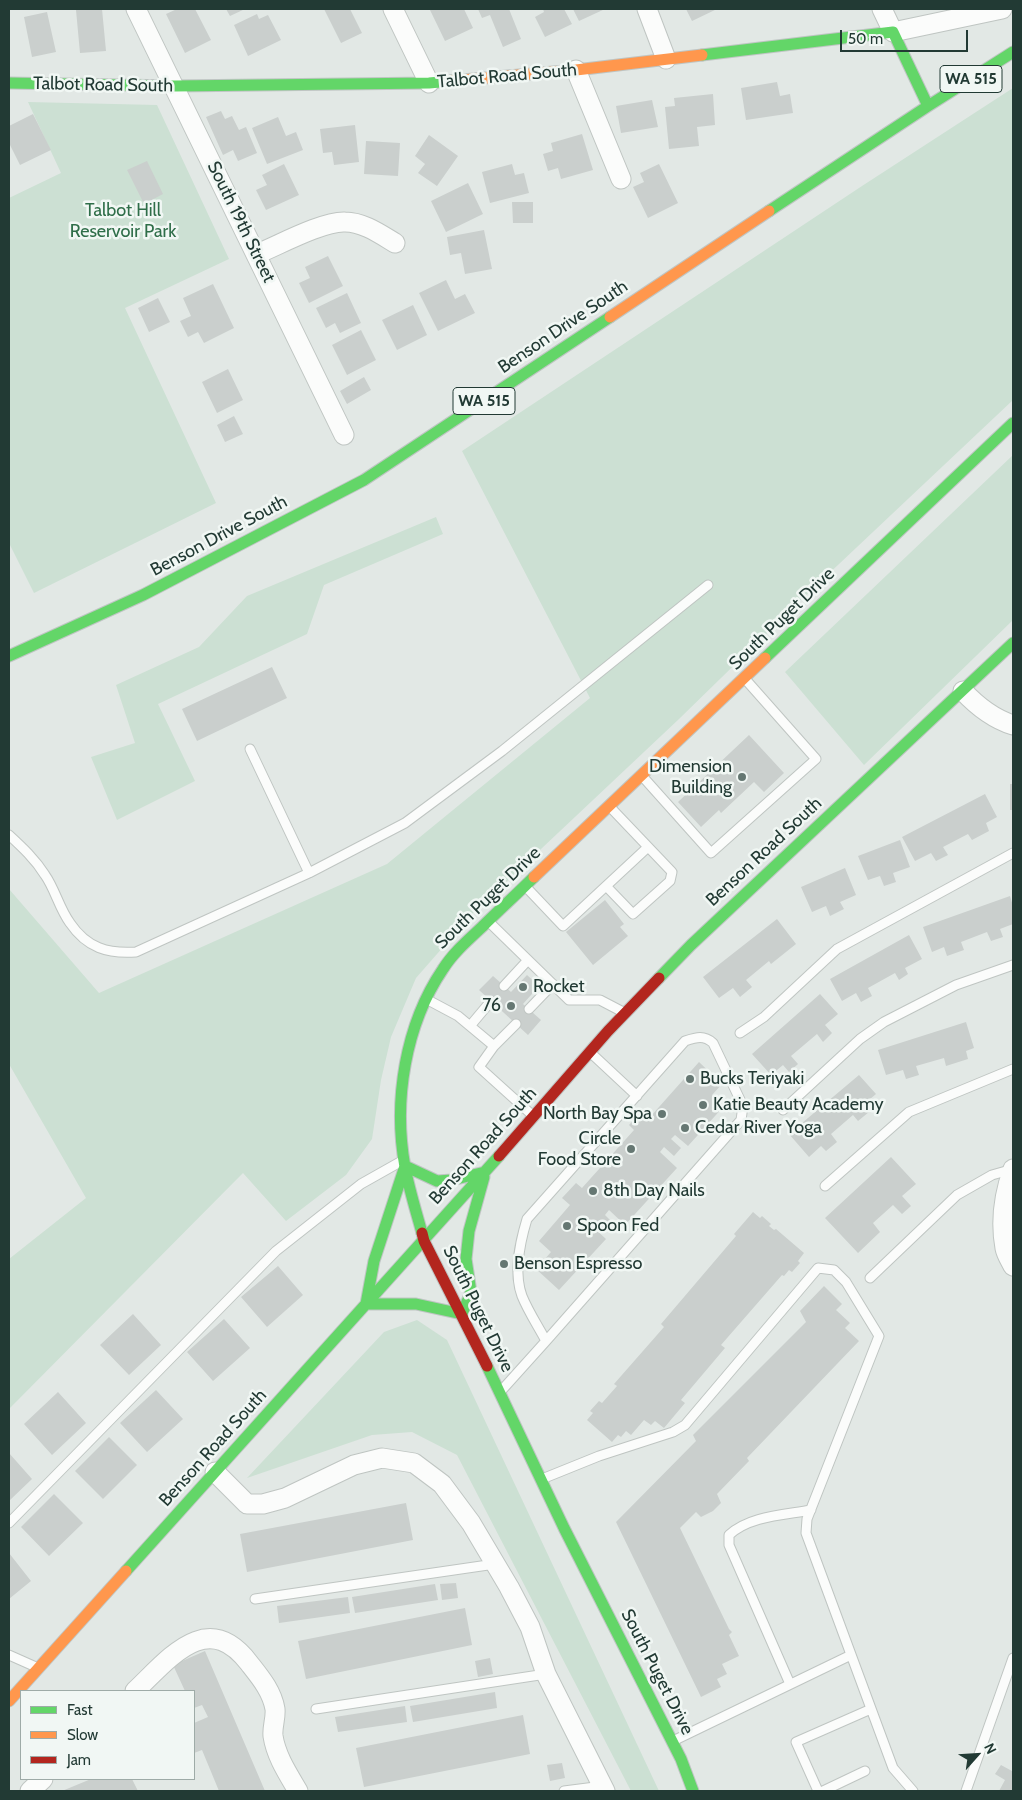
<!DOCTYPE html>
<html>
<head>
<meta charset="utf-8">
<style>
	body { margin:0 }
	#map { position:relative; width:1022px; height:1800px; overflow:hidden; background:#e2e8e5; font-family:Cabin,sans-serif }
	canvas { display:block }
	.frame { position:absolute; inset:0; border:10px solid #223a34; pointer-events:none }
	.legend { position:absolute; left:20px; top:1690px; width:175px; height:90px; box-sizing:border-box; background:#f1f7f4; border:1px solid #9eaba7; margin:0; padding:6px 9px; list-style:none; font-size:15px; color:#223a34 }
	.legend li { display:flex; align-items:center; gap:10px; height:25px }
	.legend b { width:25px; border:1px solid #9eaba7 }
	.north { position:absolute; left:952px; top:1730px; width:50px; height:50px; -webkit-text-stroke:4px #f1f7f4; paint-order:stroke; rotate:64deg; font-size:14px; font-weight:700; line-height:20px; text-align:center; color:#223a34 }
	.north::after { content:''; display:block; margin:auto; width:18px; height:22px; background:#223a34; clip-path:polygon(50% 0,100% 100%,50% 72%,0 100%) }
	.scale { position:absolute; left:840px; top:30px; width:128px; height:22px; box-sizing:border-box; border:2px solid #223a34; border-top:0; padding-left:6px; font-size:15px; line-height:18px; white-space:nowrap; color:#223a34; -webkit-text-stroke:4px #f1f7f4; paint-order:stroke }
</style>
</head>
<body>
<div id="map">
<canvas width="1022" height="1800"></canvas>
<div class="frame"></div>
<ul class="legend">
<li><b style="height:6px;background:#63d668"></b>Fast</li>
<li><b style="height:6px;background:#ff974d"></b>Slow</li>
<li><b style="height:6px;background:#b3261e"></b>Jam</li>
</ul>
<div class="north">N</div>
<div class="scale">50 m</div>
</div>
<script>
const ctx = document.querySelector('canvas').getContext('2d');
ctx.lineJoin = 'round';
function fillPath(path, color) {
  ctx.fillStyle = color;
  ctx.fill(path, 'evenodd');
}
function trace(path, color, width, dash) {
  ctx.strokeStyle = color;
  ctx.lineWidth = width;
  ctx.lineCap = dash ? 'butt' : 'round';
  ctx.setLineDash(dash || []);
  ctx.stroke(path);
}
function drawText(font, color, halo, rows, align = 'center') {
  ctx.font = font + ' Cabin,sans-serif';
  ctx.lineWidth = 5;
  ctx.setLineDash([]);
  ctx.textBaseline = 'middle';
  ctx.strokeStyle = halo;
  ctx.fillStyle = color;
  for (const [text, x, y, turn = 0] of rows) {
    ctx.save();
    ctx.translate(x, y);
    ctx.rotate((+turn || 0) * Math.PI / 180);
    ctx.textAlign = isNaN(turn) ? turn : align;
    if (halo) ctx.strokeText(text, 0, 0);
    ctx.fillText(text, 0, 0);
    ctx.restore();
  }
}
fillPath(new Path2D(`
	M1013 88V400L804 597 679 719 472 914 416 978 391 1037 381 1080 372 1139 346 1175 286 1221 243 1173 9 1409V1259L86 1198 9 1064V889L99 993 387 864 590 698 462 451 862 186Z
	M28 102 157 105 229 259 125 308 216 503 34 593 9 543V198L61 173Z
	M1013 455V620L864 765 785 672Z
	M436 517 443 534 324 585 307 634 158 704 195 781 117 820 91 757 135 743 116 685 199 647 247 596Z
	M417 1320 447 1340 659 1791H631L457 1455 412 1432 372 1435 247 1478 384 1332Z`), '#cce0d3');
fillPath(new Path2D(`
	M102 9 106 51 80 53 76 10Z
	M177 9H195L211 40 185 53 166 14Z
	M226 9H245L230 16Z
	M324 9H350L362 33 341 43Z
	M432 9H464L473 28 445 41 430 10Z
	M478 9H509L521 39 503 47 490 15 482 18Z
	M543 9H564L572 24 545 37 535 17 544 12Z
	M573 9H605L579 21Z
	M686 9H717L692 21Z
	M47 12 56 52 32 57 24 17Z
	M257 14 259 19 268 15 281 40 248 56 234 25Z
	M777 82 780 96 790 94 793 113 746 120 741 88Z
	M713 94 715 125 697 127 699 146 669 149 665 107 675 106 674 98Z
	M652 100 658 127 621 133 616 106Z
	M221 111 225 119 232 116 239 130 246 127 257 153 238 161 233 150 223 155 206 117Z
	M33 114 51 150 20 165 9 143V126Z
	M278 117 286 136 296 132 303 150 267 164 252 128Z
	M355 125 359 162 334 165 332 152 323 153 320 129Z
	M582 134 593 170 561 179 558 168 548 171 543 154 553 151 551 143Z
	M429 135 458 156 437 186 418 173 425 164 415 156Z
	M366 141 400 143 398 176 364 174Z
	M147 161 163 194 144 204 127 170Z
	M284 164 299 195 266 210 256 190 267 185 262 175Z
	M512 164 515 175 524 173 529 193 490 203 482 172Z
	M659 164 678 203 648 218 633 187 644 182 640 173Z
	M468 183 483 214 446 232 431 201Z
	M512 202H533V223H513Z
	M484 230 492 269 465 274 461 253 450 255 447 237Z
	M328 256 343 286 309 303 299 283 310 278 305 267Z
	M446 280 455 299 465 294 475 313 438 331 419 293Z
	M213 284 234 328 204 343 198 332 188 337 180 321 191 316 183 298Z
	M347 293 361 323 340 333 335 323 326 328 316 308Z
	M158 298 170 322 149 332 138 308Z
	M413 305 427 335 397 350 382 320Z
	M361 330 376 360 347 375 332 345Z
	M228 369 243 400 217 413 202 382Z
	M364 377 371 390 347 404 340 391Z
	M234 416 243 434 225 442 217 425Z
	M272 667 287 698 197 741 182 709Z
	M749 735 784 773 764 792 754 782 721 813 719 810 701 827 678 802Z
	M1010 784H1013V810H1010Z
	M985 794 997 817 986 823 989 831 972 840 968 834 943 847 948 855 936 861 931 853 915 861 902 837Z
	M900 840 910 867 893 873 896 882 884 886 880 876 868 880 858 856Z
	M845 868 856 895 840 902 844 909 830 916 826 906 812 912 801 887Z
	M1010 896 1013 906V924L1000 929 1003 937 991 941 987 932 961 942 964 950 947 956 944 947 932 952 923 927Z
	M605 900 624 924 620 927 628 936 593 965 566 932Z
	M777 919 796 944 771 964 769 961 746 980 752 987 740 997 733 988 719 998 703 977Z
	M909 935 922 959 905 968 908 974 899 980 895 973 868 988 872 996 861 1002 856 993 842 1001 830 979Z
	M527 975 539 986 523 1004 541 1020 528 1035 479 990 493 976 511 992Z
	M820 994 838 1014 825 1025 832 1033 823 1042 817 1034 791 1056 798 1064 789 1072 783 1065 771 1075 752 1054Z
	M966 1022 974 1048 966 1051 968 1059 946 1066 944 1058 916 1066 919 1075 906 1079 903 1070 886 1075 878 1050Z
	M699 1062 722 1084 712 1095 724 1106 688 1146 675 1135 671 1139 681 1148 674 1156 664 1147 660 1152 677 1168 625 1225 609 1210 605 1215 613 1223 607 1231 598 1223 594 1228 606 1239 559 1290 536 1269 551 1252 539 1241 570 1205 562 1198 576 1183 582 1188 634 1130 629 1125 643 1109 651 1116Z
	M859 1075 876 1094 863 1105 869 1112 858 1121 853 1115 831 1134 837 1142 826 1151 821 1146 809 1157 789 1134Z
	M891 1157 916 1184 902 1196 911 1206 902 1214 893 1205 873 1223 880 1232 858 1253 825 1218Z
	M753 1212 760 1218 762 1216 771 1224 769 1226 774 1230 776 1229 804 1253 798 1261 800 1263 792 1272 789 1270 784 1276 782 1275 721 1345 725 1348 681 1400 685 1403 664 1428 655 1421 651 1425 644 1420 631 1435 626 1431 621 1437 618 1435 612 1442 587 1420 593 1413 590 1411 599 1401 602 1403 617 1386 614 1384 664 1327 661 1324 736 1236 734 1234Z
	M501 1259H508V1269H501Z
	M278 1266 303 1295 267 1327 241 1297Z
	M824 1286 842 1304 836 1310 850 1323 845 1328 859 1341 747 1458 749 1461 717 1494 721 1503 713 1511 701 1517 696 1512 680 1528 729 1629 732 1632 729 1635 739 1656 722 1664 727 1674 717 1679 721 1687 701 1697 616 1522 696 1441 693 1435 806 1322 800 1311Z
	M133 1314 161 1345 129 1375 100 1345Z
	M224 1319 250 1348 213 1381 187 1352Z
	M156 1390 183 1419 147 1452 120 1423Z
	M58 1392 86 1423 52 1455 24 1424Z
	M109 1437 137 1465 103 1499 75 1471Z
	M9 1453 32 1479 9 1501Z
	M54 1494 83 1523 49 1556 21 1527Z
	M406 1503 413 1540 247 1572 240 1534Z
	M9 1553 31 1581 9 1599Z
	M456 1583 458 1598 442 1600 440 1584Z
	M435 1584 438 1600 355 1613 352 1597Z
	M348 1597 350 1613 279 1623 277 1606Z
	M465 1608 472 1645 306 1679 298 1641Z
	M205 1651 265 1791H219L202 1750 194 1753V1723L208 1717 202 1705 194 1708V1691H185L173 1665Z
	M490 1658 493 1674 478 1677 475 1661Z
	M495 1692 497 1708 413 1722 410 1706Z
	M405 1706 407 1722 338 1732 335 1717Z
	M523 1715 530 1754 364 1787 356 1748Z
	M562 1763 565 1778 550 1781 547 1765Z
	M1001 1765 1012 1771 1013 1768V1791H999L1005 1780 995 1774Z
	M91 1779H132L138 1791H62Z`), '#cacfcd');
const lane = new Path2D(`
	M250 749 309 873
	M643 777 711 853 816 759 746 680
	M9 835C22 847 35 859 45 875 55 889 59 908 70 923 87 948 108 954 136 952L309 873 405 823 502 751 708 585
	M606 886 633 914 670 881 672 872 611 808
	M526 887 563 926 648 847
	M490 923 569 1000H600L623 1012
	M504 986 528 960
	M428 1000 458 1016 494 1046 479 1067 531 1114
	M529 1009 553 984
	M470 1026 491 1001
	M740 1033 764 1017 837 949 1013 853
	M494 1046 516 1024
	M592 1054 637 1096
	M783 1110 860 1039 884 1022 956 985 1013 965
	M825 1186 909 1112 1013 1069
	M870 1278 957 1195 992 1175 1013 1169
	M501 1391 546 1341 741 1120 743 1106 713 1043C704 1035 697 1037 685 1041L527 1219C520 1242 513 1272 522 1296 528 1311 538 1326 546 1341
	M542 1479 599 1456 673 1432 685 1425 818 1268 834 1270 846 1282 879 1336 807 1519 806 1533 893 1768 913 1791
	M9 1523 276 1251 361 1184 400 1162
	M255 1599 495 1564
	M9 1655 36 1667
	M790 1684 729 1545V1535C749 1516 784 1515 811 1510
	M316 1709 546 1674
	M675 1740 851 1655
	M564 1791 603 1786
	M818 1791 796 1742 871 1709
	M823 1791 865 1771
	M966 1791 1013 1658`);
const street = new Path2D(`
	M136 9 344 435
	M393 9 429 83
	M647 9 666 59
	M882 9 893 32 1002 9
	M576 70 621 179
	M257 254C279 245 323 221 345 222 363 222 380 234 395 243
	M963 691C977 706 994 719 1013 725
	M1013 1169C1004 1194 1000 1221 1005 1248 1006 1254 1010 1260 1013 1266
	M215 1472 247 1504H263L285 1498 354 1465 382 1458 414 1463 442 1484 471 1523 509 1587 530 1627 546 1674 605 1791
	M135 1691C169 1659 207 1608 249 1663 260 1677 272 1691 275 1709 276 1718 272 1727 273 1736 276 1756 288 1774 298 1791
	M30 1791 43 1779`);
const fast = new Path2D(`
	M702 55 893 32 928 106
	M9 83 175 86 429 83 451 81
	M769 211 928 106 1013 52
	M9 656 143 595 364 480 610 317
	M765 658 1013 423
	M659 978 691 945 1013 643
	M405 1166 437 1181 452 1180 485 1172
	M422 1233C416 1211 409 1189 405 1167 393 1101 405 1025 443 969 453 953 468 940 482 927 499 910 517 894 534 877
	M366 1304 374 1261 405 1166
	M366 1304H416L462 1314
	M462 1314 471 1292 466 1259 469 1231 484 1177
	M487 1366 564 1528 681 1759 693 1791
	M126 1571 499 1156`);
const slow = new Path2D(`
	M451 81 576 70 702 55
	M610 317 769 211
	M534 877 765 658
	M9 1701 126 1571`);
const jam = new Path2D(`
	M499 1156 608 1031 659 978
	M422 1233 424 1241 487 1366`);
trace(lane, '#bfc5c2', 11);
trace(street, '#bfc5c2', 21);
trace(fast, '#bfc5c3', 13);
trace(slow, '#bfc5c3', 13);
trace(jam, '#bfc5c3', 13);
trace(lane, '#fbfcfb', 9);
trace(street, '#fbfcfb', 19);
trace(fast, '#63d668', 11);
trace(slow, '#ff974d', 11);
trace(jam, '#b3261e', 11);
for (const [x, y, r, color] of [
	[742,777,5,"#657772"],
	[523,987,5,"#657772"],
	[511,1006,5,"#657772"],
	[690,1079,5,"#657772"],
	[703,1105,5,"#657772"],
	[662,1114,5,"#657772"],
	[685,1128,5,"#657772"],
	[631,1149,5,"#657772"],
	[593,1191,5,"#657772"],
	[567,1226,5,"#657772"],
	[504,1264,5,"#657772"]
]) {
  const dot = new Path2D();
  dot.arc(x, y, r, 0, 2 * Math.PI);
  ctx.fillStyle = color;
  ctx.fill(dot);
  trace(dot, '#f1f7f4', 2);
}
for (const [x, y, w] of [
	[971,79,62],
	[484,401,62]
]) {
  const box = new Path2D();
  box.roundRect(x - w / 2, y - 13.5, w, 27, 4);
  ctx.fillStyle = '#f1f7f4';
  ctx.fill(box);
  trace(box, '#223a34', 1);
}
drawText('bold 16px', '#223a34', null, [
	["WA 515",971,79],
	["WA 515",484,401]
]);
drawText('18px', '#223a34', '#f1f7f4', [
	["Talbot Road South",507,76,-5],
	["Talbot Road South",103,85,1],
	["South 19th Street",241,222,64],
	["Benson Drive South",563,327,-34],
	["Benson Drive South",219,536,-28],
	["South Puget Drive",782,619,-44],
	["Benson Road South",764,852,-43],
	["South Puget Drive",488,898,-44],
	["Benson Road South",483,1146,-48],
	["South Puget Drive",478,1309,64],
	["Benson Road South",213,1448,-48],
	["South Puget Drive",657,1672,63]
]);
drawText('18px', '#2f6e49', '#f1f7f4', [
	["Talbot Hill",123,211],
	["Reservoir Park",123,232]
]);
drawText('18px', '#223a34', '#f1f7f4', [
	["Dimension",732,767,"right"],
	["Building",732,788,"right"],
	["Rocket",533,987],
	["76",501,1006,"right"],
	["Bucks Teriyaki",700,1079],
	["Katie Beauty Academy",713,1105],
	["North Bay Spa",652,1114,"right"],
	["Cedar River Yoga",695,1128],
	["Circle",621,1139,"right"],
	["Food Store",621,1160,"right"],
	["8th Day Nails",603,1191],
	["Spoon Fed",577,1226],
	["Benson Espresso",514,1264]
], 'left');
</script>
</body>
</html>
